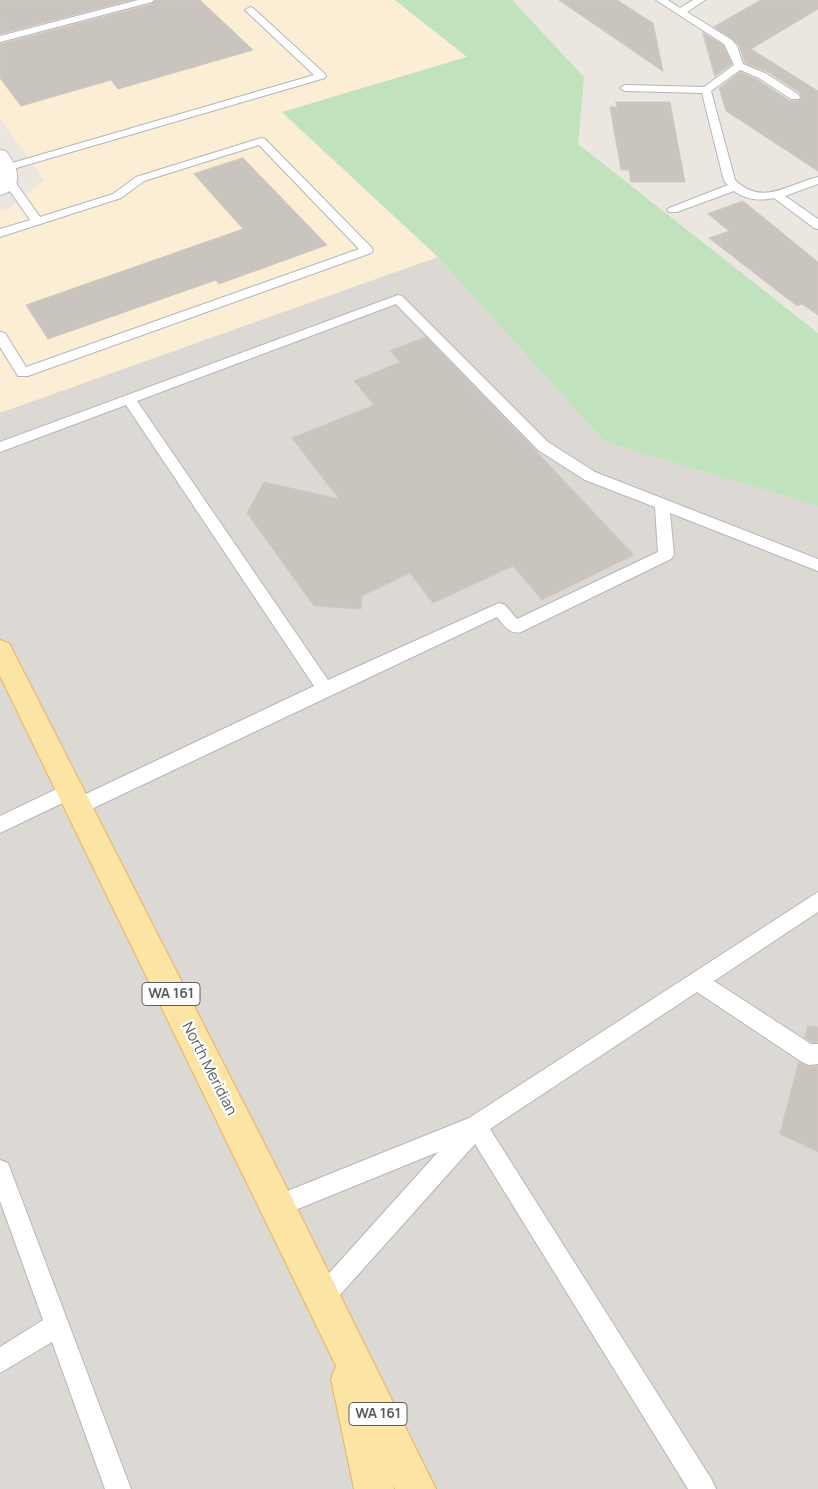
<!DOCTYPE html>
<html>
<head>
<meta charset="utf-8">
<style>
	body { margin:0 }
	canvas { display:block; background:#ebe7e0 }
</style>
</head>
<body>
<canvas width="818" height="1489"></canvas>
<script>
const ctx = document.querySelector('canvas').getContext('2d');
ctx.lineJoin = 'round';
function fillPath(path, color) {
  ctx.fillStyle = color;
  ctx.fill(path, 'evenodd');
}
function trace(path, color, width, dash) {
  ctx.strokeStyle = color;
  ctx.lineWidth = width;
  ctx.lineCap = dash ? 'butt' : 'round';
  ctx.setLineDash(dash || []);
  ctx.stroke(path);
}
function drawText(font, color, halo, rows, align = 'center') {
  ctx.font = font + ' Manrope,sans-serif';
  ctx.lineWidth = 4.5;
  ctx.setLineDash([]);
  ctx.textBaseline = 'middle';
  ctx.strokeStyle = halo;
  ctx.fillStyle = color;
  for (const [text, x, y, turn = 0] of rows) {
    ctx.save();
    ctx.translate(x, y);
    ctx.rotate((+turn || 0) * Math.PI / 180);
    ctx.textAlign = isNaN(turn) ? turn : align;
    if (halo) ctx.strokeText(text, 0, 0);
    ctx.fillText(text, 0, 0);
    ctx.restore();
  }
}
fillPath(new Path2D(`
	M181 0H395L467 57 282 113 438 257 0 413V211L10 208 44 180 0 118V48Z`), '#fceed4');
fillPath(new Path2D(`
	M438 257 605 442 818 506V1489H0V413Z`), '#dcd9d4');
fillPath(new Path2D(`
	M395 0H512L584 77 578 144 818 333V506L605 442 438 257 282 112 467 57Z`), '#c0e2bc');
const building = new Path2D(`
	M0 0H131L0 34Z
	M156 0H200L253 50 118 89 111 80 21 106 0 78V44L152 4Z
	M559 0H617L653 23 663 71Z
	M761 0H818V9L751 49 818 91V171L726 111 719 88 740 72 758 80 790 101H799L802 98 800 93 768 72 745 63 739 45 733 39 714 27Z
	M703 33 723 45 732 64 715 76Z
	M616 102H670L685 182H631L629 170H621L610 107H617Z
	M243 158 327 245 219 284 216 280 48 339 26 305 243 229 194 174Z
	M743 201 818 262V315L802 304 797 306 709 238 729 231 708 214Z
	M426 337 515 429 634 555 542 600 513 566 433 603 410 573 362 596 361 609 314 606 247 513 264 482 339 499 292 438 374 405 354 381 400 362 390 351Z
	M808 1026 818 1027V1042H812L805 1038Z
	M799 1062 808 1067 818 1066V1152L780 1134Z`);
fillPath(building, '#c9c4be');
trace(building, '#cfc8be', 1);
const lane = new Path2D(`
	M138 0H154L152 2 0 42V36Z
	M656 0H668L680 8 693 0H705L687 12 732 40 737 46 743 64 767 74 799 95 800 97 799 99H791L759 78 740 70 711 91 735 180C763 207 788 184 818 177V184L785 196 818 219V229L814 228 774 198C760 201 746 200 734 191L677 212H669L667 210 669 208 728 185 724 181 702 93 625 91 620 88 625 85 704 87 734 65 724 44Z
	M250 7 253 8 325 74 326 76 325 78 13 169 9 170 3 167 5 165 314 75 247 12 245 10Z
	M261 138 265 139 371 247 373 250 371 253 28 376H18L0 347V332L5 333 26 367 359 249 259 145 144 181 121 198 0 237V229L30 220 3 181 5 179H13L40 217 113 194 136 177Z
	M398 295 402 296 548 442 595 472 818 559V571L670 513 674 555 671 559 521 632C509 635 504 625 497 617L83 813 77 815 71 813 68 807 71 801 314 686 126 405 0 452V442ZM396 304 538 450 585 480 655 507 658 552 517 619 505 605 499 603 328 680 137 401Z
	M69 783 75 785 78 791 75 797 0 833V816Z
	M818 892V912L714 981 811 1044H818V1064L809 1065 802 1062 697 992 490 1129 712 1480 716 1489H688L475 1144 330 1306 322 1310 314 1306 310 1298 314 1290 438 1152 278 1217 270 1214 267 1206 270 1198 469 1118Z
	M0 1160 8 1163 11 1171 131 1489H105L52 1342 0 1373V1347L43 1320 0 1201Z`);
const secondary = new Path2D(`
	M0 150 6 151C18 167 26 189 0 195Z`);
const primary = new Path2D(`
	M0 640 9 643 290 1194 436 1489H395L393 1485 394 1489H354L331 1379 336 1366 0 676Z`);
trace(lane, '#b2b6ba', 2);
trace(secondary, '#b1b6ba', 2);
trace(primary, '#eab359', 2);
fillPath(lane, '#fff');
fillPath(secondary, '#fff');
fillPath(primary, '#fbe4a4');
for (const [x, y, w] of [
	[171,994,58],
	[378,1414,58]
]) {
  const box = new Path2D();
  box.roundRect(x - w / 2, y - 11.5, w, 23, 4);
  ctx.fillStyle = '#fff';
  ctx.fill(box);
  trace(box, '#585d60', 1);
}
drawText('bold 14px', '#585d60', null, [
	["WA 161",171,994],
	["WA 161",378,1414]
]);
drawText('15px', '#585d60', '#fff', [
	["North Meridian",209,1069,63]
]);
</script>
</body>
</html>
